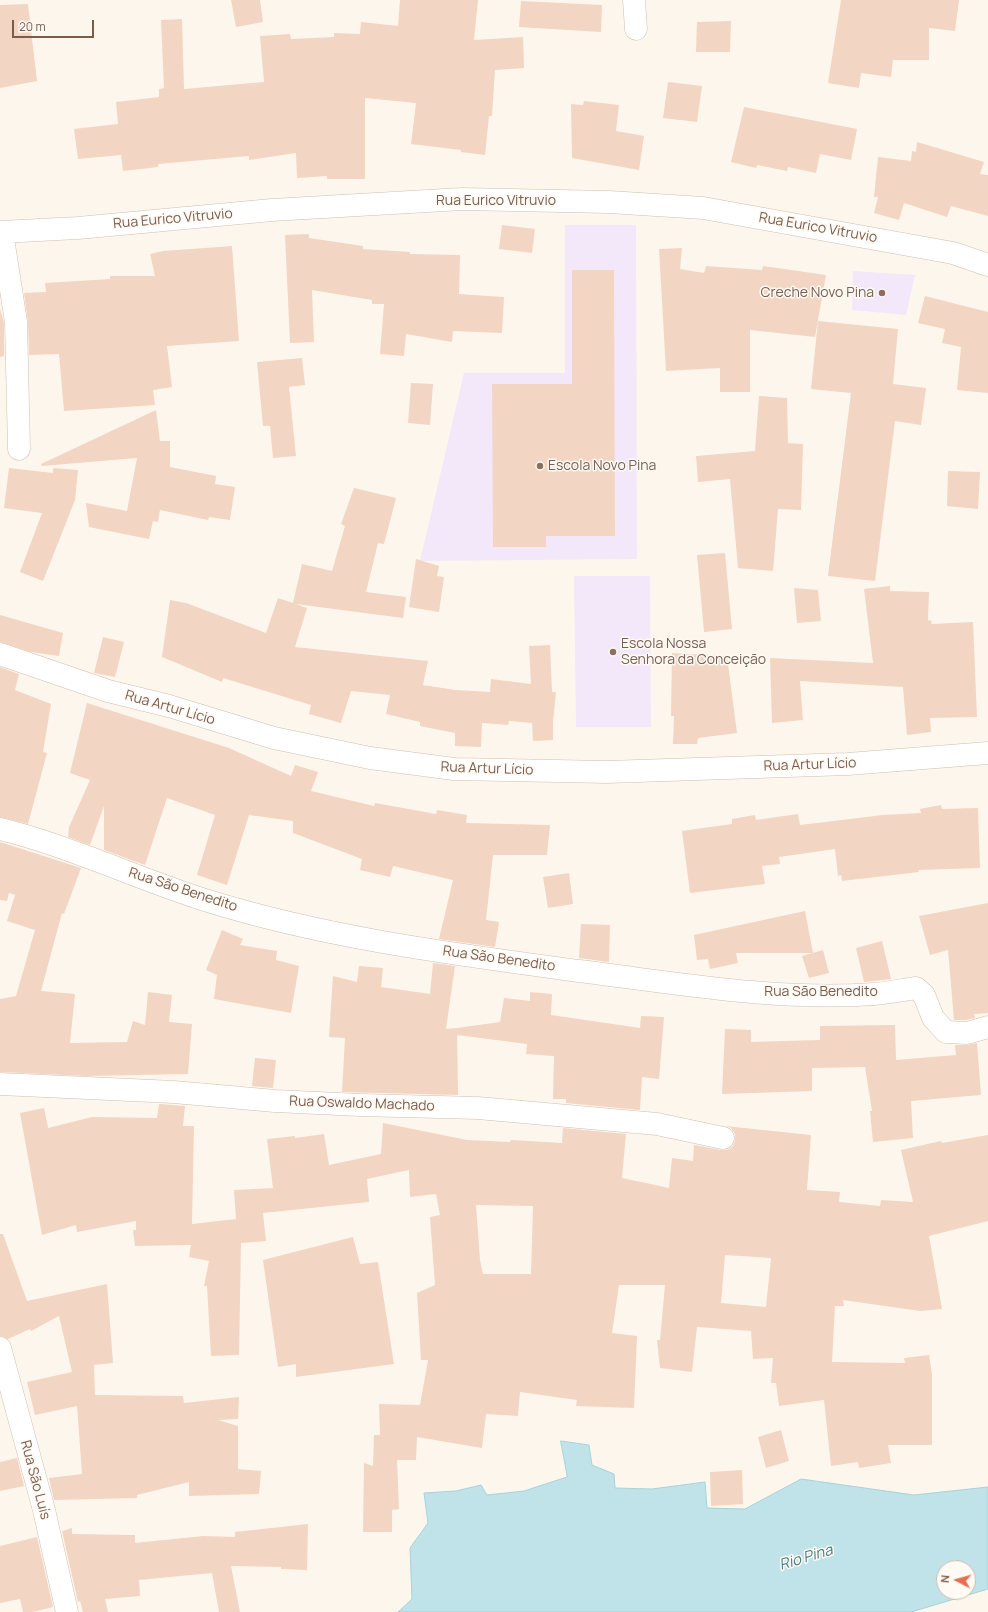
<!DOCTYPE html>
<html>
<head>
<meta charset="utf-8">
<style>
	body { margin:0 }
	#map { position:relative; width:988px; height:1612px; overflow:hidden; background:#fdf6ec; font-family:Manrope,sans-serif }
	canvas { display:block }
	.north { position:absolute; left:936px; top:1560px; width:40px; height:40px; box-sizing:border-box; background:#fffaf3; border:1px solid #cabbb1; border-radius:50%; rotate:276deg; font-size:11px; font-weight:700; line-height:16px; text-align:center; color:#7a5c4d }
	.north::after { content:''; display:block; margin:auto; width:14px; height:18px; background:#e76f51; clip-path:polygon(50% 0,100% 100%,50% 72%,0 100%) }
	.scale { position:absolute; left:12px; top:20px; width:82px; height:18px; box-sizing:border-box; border:2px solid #7a5c4d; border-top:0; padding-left:5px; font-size:12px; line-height:14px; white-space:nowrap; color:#7a5c4d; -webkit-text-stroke:3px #fffaf3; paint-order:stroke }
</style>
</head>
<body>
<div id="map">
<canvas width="988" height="1612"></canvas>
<div class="north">N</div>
<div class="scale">20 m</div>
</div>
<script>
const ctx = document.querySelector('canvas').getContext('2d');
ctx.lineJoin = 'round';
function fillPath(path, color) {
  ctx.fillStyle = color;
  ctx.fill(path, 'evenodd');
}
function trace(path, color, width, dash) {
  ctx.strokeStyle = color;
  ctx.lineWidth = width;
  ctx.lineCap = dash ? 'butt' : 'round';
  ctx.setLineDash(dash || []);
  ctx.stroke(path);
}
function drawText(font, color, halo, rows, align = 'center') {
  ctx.font = font + ' Manrope,sans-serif';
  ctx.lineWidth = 3;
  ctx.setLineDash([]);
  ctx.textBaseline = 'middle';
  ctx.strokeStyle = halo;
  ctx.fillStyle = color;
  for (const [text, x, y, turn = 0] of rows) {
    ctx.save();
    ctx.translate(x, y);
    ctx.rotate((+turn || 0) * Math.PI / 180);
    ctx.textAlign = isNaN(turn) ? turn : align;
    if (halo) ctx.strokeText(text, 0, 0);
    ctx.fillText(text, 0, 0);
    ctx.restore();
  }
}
fillPath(new Path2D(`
	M565 225H636L637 559 420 561 464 373H565Z
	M853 271 915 275 906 315 852 310Z
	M574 576H650L651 727H576Z`), '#f3e8fa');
const water = new Path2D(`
	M561 1441 589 1445 592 1465 614 1474 615 1488 652 1489 705 1482 707 1508 745 1509 801 1479 914 1495 988 1487V1589L911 1612H398L412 1599 410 1548 428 1523 424 1493 456 1491 481 1485 487 1495 524 1491 567 1477ZM944 1568H968V1592H944Z`);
fillPath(water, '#bfe3e8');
trace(water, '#a5d3da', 1);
fillPath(new Path2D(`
	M231 0H260L263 22 236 27Z
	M400 0H478L474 40 523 37 524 68 495 70 492 116H489L485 155 461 152V150L411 144 416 103 365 98V179H327V176L297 178 296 153 249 160V156L158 164V167L123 171 121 155 78 159 74 129 118 124 116 102 159 97V89L164 88 161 20 182 19 184 89 264 82 260 36 290 34 291 39 334 37V33L360 34 361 22 398 26Z
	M841 0H959L955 31 929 28V60H893L891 77 861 73 859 88 828 83Z
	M521 1 602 5 601 32 519 27Z
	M28 4 37 81 0 88V5Z
	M731 21 730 52H696L697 22Z
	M668 82 702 86 697 122 663 118Z
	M584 101 619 105 616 131 644 136 639 170 572 158 571 104 583 105Z
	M744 107 857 129 851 160 820 154 816 173 788 167 787 171 757 165 756 168 731 162Z
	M917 142 984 162 980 174 988 175V216L951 206 947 217 904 203 899 220 874 213 878 197H874L878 157 911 161 912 151 916 152Z
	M502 225 535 229 532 253 499 249Z
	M309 234V238L363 246V249L410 252V254L460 255 459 294 504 297 502 333 453 331 452 342 406 334 404 356 380 354 384 304H372V300L312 290 314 342 290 343 285 235Z
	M232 246 239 341 167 346 172 387 153 390 155 405 64 411 59 354 29 355 28 322 24 293 46 292 45 283 110 279V276H155L150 254 163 251Z
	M682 248 680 269 704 273 706 266 762 270 763 266 826 275 815 337 750 330V392H720V368L666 371 659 249Z
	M572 270H614L615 536H546V547H493L492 384H572Z
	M925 296 988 312V393L957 390 961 347 942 343 945 329 918 323Z
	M0 309 4 323V356L0 357Z
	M818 321 898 329 893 384 926 388 921 425 895 421 875 581 828 576 851 393 811 389Z
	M302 358 305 385 289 387 296 456 273 458 270 426H263L257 362Z
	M411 383 433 384 430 425 408 423Z
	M759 396 787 398 788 443 803 444 801 510 778 509 773 571 738 568 730 479 698 482 696 456 755 451Z
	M156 410 160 441H170V467L216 476 215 484 235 487 230 520 209 517 208 520 160 510 158 522 153 521 149 539 89 527 86 503 127 511 137 458 42 466 41 464Z
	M9 468 53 473V468L78 470 75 500 43 581 20 572 42 513 4 508Z
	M948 471 980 472 978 509 947 506Z
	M354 488 396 498 384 544 378 543 366 592 406 597 403 618 296 604 307 608 295 647 428 661 423 685 455 690 490 692 491 679 531 684 529 646 550 645 552 692H556L553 722V740L533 741 532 723 509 721 508 725 482 723 481 747 455 746V733L420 726V722L386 714 390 695 351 691 341 723 309 714 311 705 223 678 222 682 162 657 170 600 186 603 266 633 278 598 293 603 302 564 332 571 345 526 341 524Z
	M725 553 732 629 704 632 697 555Z
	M416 559 439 566 437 576 444 577 439 612 409 607Z
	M890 586V591L929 592 928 620 932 621 931 624 973 622 977 717 930 718 931 732 907 735 903 687 800 681 803 720 772 723 770 658 873 663 864 589Z
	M794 588 818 590 821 621 797 623Z
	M0 615 63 633 59 656 31 652 0 642Z
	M103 637 124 642 115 677 94 673Z
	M672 653 727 656 737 733 698 738 697 744H673L674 716H671Z
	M0 667 19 674 15 690 51 704 43 752 47 753 28 824 0 817Z
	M87 703 229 748 291 776 295 765 318 772 311 791 374 806 375 803 436 814 437 810 467 815 466 823 550 825 547 855H493L486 920 499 922 495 947 439 939 453 880 393 866 390 877 360 870 362 859 293 833V821L249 815 227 885 197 875 215 815 167 798 145 865 104 850V806L90 845 68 837 69 827 90 780 70 773Z
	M941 805 942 809 978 808 980 868 918 870 919 872 842 881 841 875 838 876 835 849 779 857 780 864 762 866 765 884 690 893 682 831 732 824V819L755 815 756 820 798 814 800 825 883 815 921 813 920 809Z
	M0 842 81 868 64 914 62 913 41 991 75 994 70 1043 127 1042 133 1021 145 1025 148 992 172 995 169 1022 192 1024 188 1074 87 1076 0 1072V999L16 996 35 930 7 921 15 895 9 893 7 901 0 900Z
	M569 873 573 904 548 908 543 877Z
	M988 903V1013L974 1014 975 1018 966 1020H954L948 950 930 955 919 916Z
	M805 911 813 953H736L738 963 710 969 708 959 697 960 694 935Z
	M581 924 610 925 609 962 579 958Z
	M222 930 243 939 240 945 277 951 276 960 299 966 291 1013 214 999 217 975 206 970Z
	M882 941 891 979 864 982 856 948Z
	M823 950 829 973 809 978 802 956Z
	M433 963 455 966 446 1029 457 1028 458 1095 342 1092 345 1038 329 1037 333 976 357 982 359 966 383 968 381 987 430 994Z
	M530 992 552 994 551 1015 640 1028 641 1016 664 1017 659 1079 642 1077 640 1110 566 1103V1099H553L554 1056 526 1054 527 1044 457 1035V1028L500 1022 504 998 530 1001Z
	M895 1025 896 1060 956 1055 955 1045H967L977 1043 981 1095 911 1101 913 1138 873 1142 870 1111H872L865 1067 812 1068V1091L722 1094 725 1029 751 1030V1042L820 1040V1026Z
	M255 1058 276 1060 273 1088 252 1086Z
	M159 1104 185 1106 183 1126H194L192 1224 236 1219 234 1190 273 1188 267 1139 295 1136V1138L324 1134 329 1165 381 1154 383 1123 467 1140 510 1142 511 1140 562 1143 563 1128 626 1134 622 1178 669 1188 672 1158 693 1161 694 1145 721 1150H727L733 1146 735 1140V1134L731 1128 725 1126 811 1135 807 1190 840 1192 839 1202 880 1206 881 1200 913 1202 901 1150 941 1141 942 1143 988 1135V1221L929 1236 942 1309 920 1311 843 1300 844 1306H835L832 1362 905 1363 904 1358 929 1355 932 1375V1445H888L891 1463 859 1468 858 1462 831 1466 824 1400 779 1406 776 1383H771L773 1358 753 1359 751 1331 697 1327 692 1372 660 1368 657 1340H660L665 1285H619L612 1333 637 1336 634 1408 576 1406 577 1400 520 1392 518 1416 486 1414 482 1448 417 1437 416 1460H397L399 1509 392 1510V1532H363L364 1463 373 1466 374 1435H380L379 1404 420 1405 428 1360H421L417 1293 435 1285 430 1217 440 1215 436 1194 410 1197 409 1170 367 1179 369 1202 263 1213 266 1241 241 1243 239 1355 211 1356 207 1286H204L209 1261 189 1257 191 1245 135 1246 133 1230H136V1221L77 1232 76 1225 42 1235 20 1113 44 1108 48 1128 92 1117 157 1118ZM476 1205 533 1206 531 1274H483L480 1260ZM725 1255 771 1258 766 1307 721 1303Z
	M0 1234H3L27 1301 107 1284 113 1363 94 1365 95 1395 183 1396 184 1403 239 1397 238 1419 218 1420 238 1426V1469L261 1471 259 1494 189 1496V1482L137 1495V1498L54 1500 49 1478 82 1474 77 1406 35 1415 27 1382 72 1372 59 1316 31 1331 30 1329 8 1339 0 1336Z
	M353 1237 360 1264 378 1262 394 1364 296 1377V1364L278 1367 263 1260Z
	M781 1430 789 1461 766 1468 758 1437Z
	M17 1458 24 1486 0 1491V1462Z
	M742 1470 743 1504 711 1506 710 1472Z
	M308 1524 307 1570 281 1569V1567L231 1566 240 1612H219L212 1573 139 1580 140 1596 105 1599 108 1612H83L80 1601 78 1602 62 1531 72 1528V1534L135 1535V1543L203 1536 235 1537V1532Z
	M37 1537 53 1607 33 1612H23L20 1599 0 1603V1546Z`), '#f3d5c3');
const minor = new Path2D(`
	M634 0 636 29
	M0 232 78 228 272 210 462 199 609 202 703 208 953 253 988 265
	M2 232 16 322 19 449
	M0 654 108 691 169 706 274 738 370 758 454 769 607 772 848 764 988 753
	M0 829C70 846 136 878 205 900 326 938 454 954 579 971 677 983 776 1001 874 994 888 993 902 990 916 988L924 995 933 1018 946 1032 967 1033 988 1027
	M0 1084 174 1092 275 1101 360 1105 478 1108 657 1124 723 1138
	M0 1348 44 1510 67 1612`);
trace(minor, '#d1beb0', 23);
trace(minor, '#fff', 22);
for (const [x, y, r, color] of [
	[882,293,4,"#8d6e63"],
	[540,466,4,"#8d6e63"],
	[613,652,4,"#8d6e63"]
]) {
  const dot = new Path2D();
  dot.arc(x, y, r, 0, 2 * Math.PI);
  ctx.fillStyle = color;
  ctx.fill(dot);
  trace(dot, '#fffaf3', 1.5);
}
drawText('14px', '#7a5c4d', '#fffaf3', [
	["Rua Eurico Vitruvio",496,201],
	["Rua Eurico Vitruvio",173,219,-5],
	["Rua Eurico Vitruvio",818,228,10],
	["Rua Artur Lício",170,708,16],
	["Rua Artur Lício",810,765,-2],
	["Rua Artur Lício",487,769,2],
	["Rua São Benedito",183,890,18],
	["Rua São Benedito",499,959,8],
	["Rua São Benedito",821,992],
	["Rua Oswaldo Machado",362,1104,2],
	["Rua São Luís",35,1480,75]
]);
drawText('14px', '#785e54', '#fffaf3', [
	["Creche Novo Pina",874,293,"right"],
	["Escola Novo Pina",548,466],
	["Escola Nossa",621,644],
	["Senhora da Conceição",621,660]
], 'left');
drawText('italic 15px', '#437c86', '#fffaf3', [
	["Rio Pina",806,1558,-17]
]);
</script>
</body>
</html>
